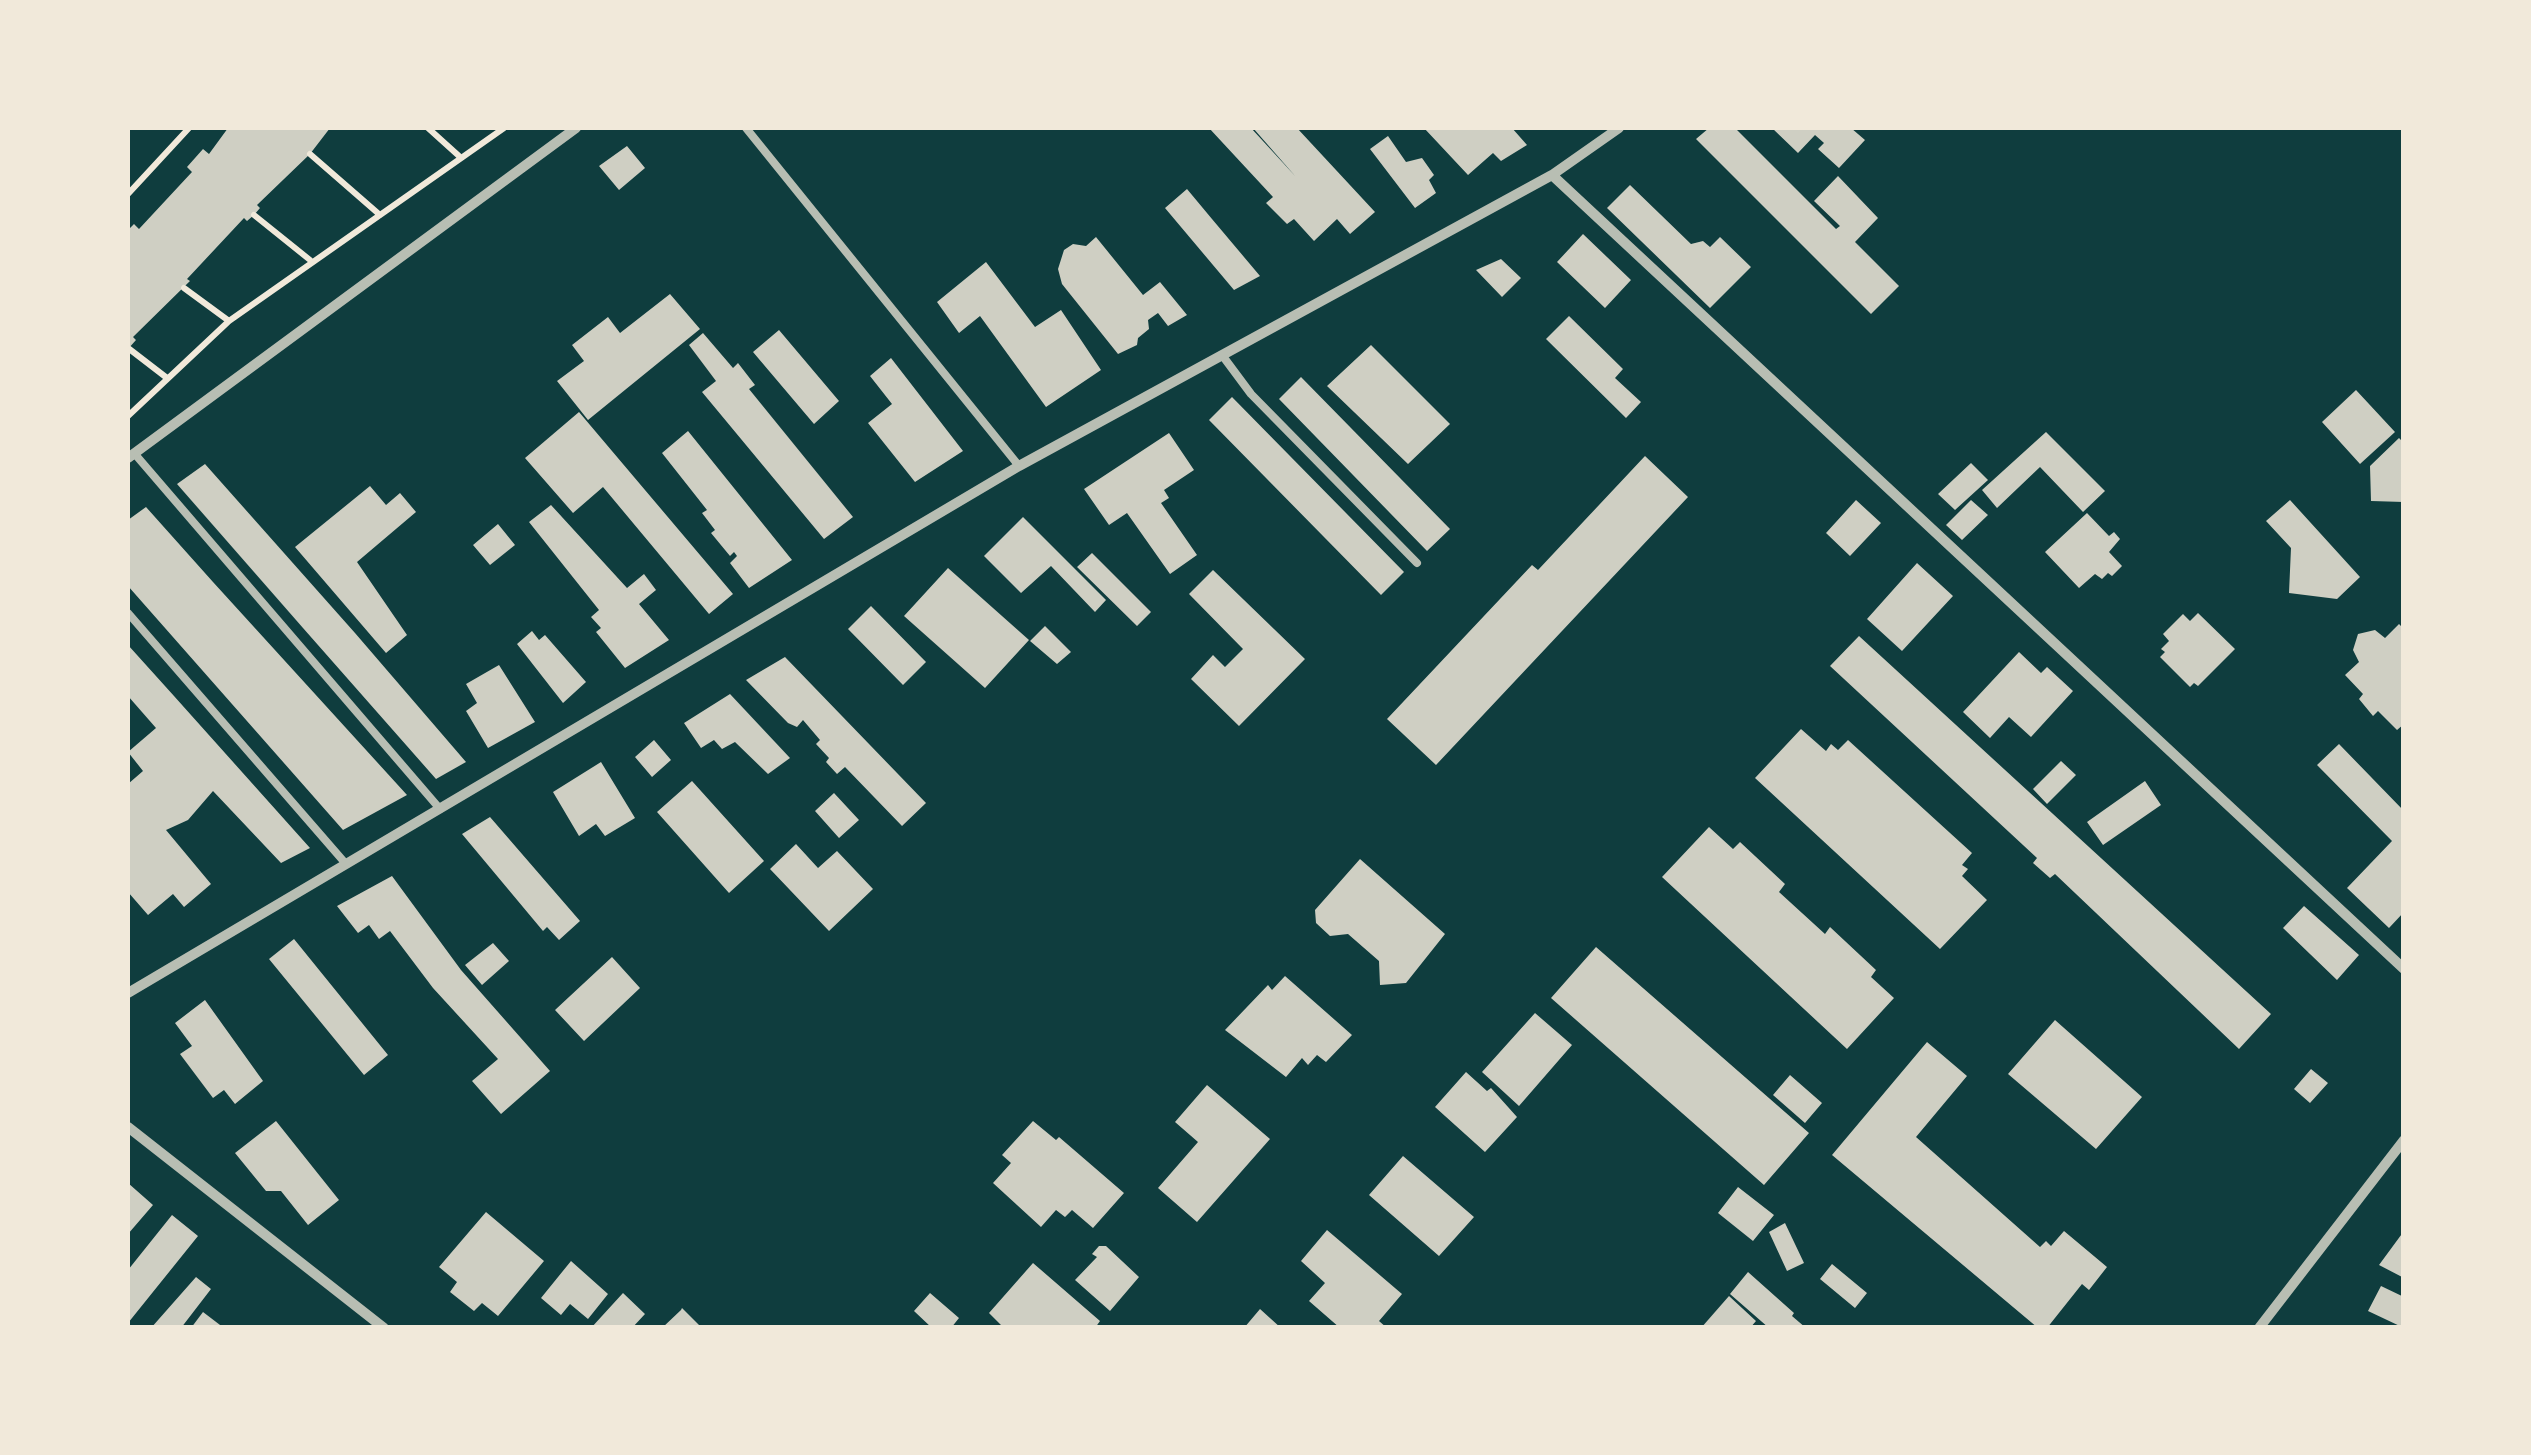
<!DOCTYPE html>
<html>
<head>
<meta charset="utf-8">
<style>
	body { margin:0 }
	#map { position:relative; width:2531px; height:1455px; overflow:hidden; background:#0f3d3e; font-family:Ubuntu,sans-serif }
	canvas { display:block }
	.frame { position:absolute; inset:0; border:130px solid #f1e9da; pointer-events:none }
</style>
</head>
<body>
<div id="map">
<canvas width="2531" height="1455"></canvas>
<div class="frame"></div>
</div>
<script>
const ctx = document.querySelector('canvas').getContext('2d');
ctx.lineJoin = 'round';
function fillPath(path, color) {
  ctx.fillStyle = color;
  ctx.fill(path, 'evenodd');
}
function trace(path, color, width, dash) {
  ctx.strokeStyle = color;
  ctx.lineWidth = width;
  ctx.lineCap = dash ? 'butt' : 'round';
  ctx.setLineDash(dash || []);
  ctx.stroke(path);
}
fillPath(new Path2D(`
	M228 128H330L310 154 257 205 260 208 254 215 247 221 244 218 187 279 190 281 133 337 136 340 128 349V230L134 224 139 229 192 172 187 167 203 149 209 154Z
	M1209 128H1251L1296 177 1253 128H1297L1375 212 1350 234 1337 219 1314 241 1294 219 1287 224 1266 203 1273 197Z
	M1424 128H1512L1527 145 1501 161 1493 153 1468 175Z
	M1709 128H1735L1836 229 1840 226 1814 201 1838 176 1878 218 1855 242 1899 286 1871 314 1696 139Z
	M1772 128H1851L1865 140 1839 168 1818 149 1824 143 1815 135 1798 153Z
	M1388 136 1406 162 1422 158 1434 175 1429 180 1436 193 1415 208 1370 149Z
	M627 146 645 168 619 190 599 166Z
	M1630 185 1691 244 1703 241 1710 247 1720 237 1751 267 1710 308 1607 208Z
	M1187 189 1212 219 1260 276 1234 290 1165 208Z
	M1583 234 1631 280 1605 308 1557 262Z
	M1096 237 1143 295 1160 282 1187 315 1168 326 1158 313 1148 320 1149 329 1138 338 1137 345 1118 354 1062 284 1058 269 1064 250 1073 244 1086 246Z
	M1501 259 1521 278 1502 297 1476 270Z
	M986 262 1035 327 1061 310 1101 370 1046 407 980 316 959 333 937 302Z
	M670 294 700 329 588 420 557 381 584 361 572 345 608 317 620 333Z
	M1569 316 1623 369 1615 378 1641 402 1626 418 1546 339Z
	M779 330 839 401 814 424 753 352Z
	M703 333 733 368 738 363 755 385 749 389 853 517 824 539 702 392 716 381 689 345Z
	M1371 345 1450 424 1408 464 1327 386Z
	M891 358 963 451 915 482 868 423 892 404 870 376Z
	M1301 377 1450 529 1427 551 1279 399Z
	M2356 390 2395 432 2360 464 2322 422Z
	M1232 397 1404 572 1381 595 1209 420Z
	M579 412 733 594 709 614 603 487 573 513 525 458Z
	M688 431 792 560 749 588 730 563 737 556 734 552 730 556 711 533 715 530 702 513 707 510 662 453Z
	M2046 432 2105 491 2083 512 2040 467 1997 508 1982 490Z
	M1169 433 1194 470 1164 490 1169 498 1161 503 1197 555 1170 574 1127 513 1109 525 1084 489Z
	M2399 438 2404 443V502L2371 501 2370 466Z
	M1645 456 1688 497 1436 765 1387 719 1532 565 1538 570Z
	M1971 463 1988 480 1955 510 1938 494Z
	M205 464 355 633 466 762 436 779 303 628 177 484Z
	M370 486 386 505 400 493 416 512 357 562 407 635 386 653 295 547Z
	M1856 500 1881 523 1850 556 1826 533Z
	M1971 500 1988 515 1962 540 1946 525Z
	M2290 500 2360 577 2337 599 2289 593 2291 548 2266 521Z
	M551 505 627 588 644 574 656 590 639 604 669 640 625 668 596 632 601 628 591 617 599 610 529 522Z
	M146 507 213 582 407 795 343 830 128 586V520Z
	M2087 513 2109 536 2114 532 2120 539 2109 552 2122 566 2112 576 2108 573 2102 579 2095 574 2079 588 2045 552Z
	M1023 517 1106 600 1095 612 1051 566 1021 593 984 556Z
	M498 524 515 545 490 565 473 545Z
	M1092 553 1151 612 1137 626 1077 567Z
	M1917 563 1953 596 1902 651 1867 619Z
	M948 568 1029 640 985 688 904 616Z
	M1213 570 1305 659 1239 726 1191 679 1213 655 1225 667 1243 649 1189 594Z
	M871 606 926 662 903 685 848 629Z
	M2198 613 2235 649 2198 686 2194 683 2190 687 2160 657 2165 652 2161 649 2169 641 2163 634 2183 614 2190 621Z
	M2399 624 2404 629V724L2397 730 2378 711 2373 716 2359 699 2363 694 2345 675 2359 662 2353 650 2358 634 2375 630 2385 638Z
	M1045 626 1071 652 1057 664 1030 641Z
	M532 631 539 640 545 635 586 682 563 703 517 644Z
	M1859 636 2271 1014 2239 1049 2055 874 2050 878 2033 863 2037 858 1830 666Z
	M128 645 174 696 310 848 281 863 213 791 188 820 166 830 211 884 184 907 173 894 148 915 128 892V784L143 771 128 752 156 728 128 696Z
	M2019 652 2041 673 2047 667 2073 691 2031 737 2009 717 1990 738 1963 712Z
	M785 657 926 803 902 826 845 767 837 774 826 762 829 758 816 744 820 740 803 720 797 727 788 723 746 680Z
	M499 665 535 722 488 748 466 711 477 703 466 684Z
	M730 694 790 758 768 774 735 742 722 749 714 740 701 748 684 723Z
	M1801 729 1826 751 1831 744 1838 750 1848 740 1972 853 1962 865 1968 869 1962 876 1987 900 1940 949 1755 778Z
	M654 740 671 760 652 777 635 757Z
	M2339 744 2404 811V912L2389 928 2347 888 2392 841 2317 765Z
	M2061 761 2076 775 2047 804 2033 789Z
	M601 762 635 818 605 836 596 824 579 836 553 792Z
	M692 781 764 861 729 893 657 812Z
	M2145 781 2161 805 2103 845 2087 822Z
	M834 793 859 820 839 838 815 811Z
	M490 817 580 921 559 940 547 927 543 931 462 834Z
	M1709 827 1733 849 1740 842 1785 884 1779 892 1825 934 1830 927 1876 970 1871 977 1894 998 1847 1049 1662 877Z
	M796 844 818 868 837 851 873 889 829 931 770 869Z
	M1360 859 1445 934 1406 983 1380 985 1379 961 1348 934 1330 936 1316 923 1315 910Z
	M392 876 461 970 550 1071 501 1114 472 1081 498 1059 433 988 390 931 379 939 369 925 358 933 337 906Z
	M2304 906 2359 955 2337 980 2283 928Z
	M294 939 388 1055 364 1075 269 959Z
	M493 943 509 961 482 985 465 965Z
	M1596 947 1809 1133 1764 1185 1551 998Z
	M612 957 640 988 584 1041 555 1010Z
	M1285 976 1352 1035 1326 1062 1317 1055 1308 1065 1302 1058 1286 1077 1225 1030 1268 985 1272 990Z
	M205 1000 263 1081 235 1104 224 1090 213 1098 180 1054 192 1046 175 1023Z
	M1535 1013 1572 1045 1519 1106 1482 1072Z
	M2055 1020 2142 1097 2096 1149 2008 1074Z
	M1927 1042 1967 1076 1916 1137 2040 1247 2046 1241 2051 1246 2064 1231 2107 1267 2089 1290 2082 1284 2047 1328H2038L1832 1155Z
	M2311 1069 2328 1083 2310 1103 2294 1089Z
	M1466 1072 1487 1091 1491 1088 1517 1117 1485 1152 1435 1107Z
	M1790 1075 1822 1103 1805 1123 1773 1095Z
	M1207 1085 1270 1139 1197 1222 1158 1188 1198 1142 1175 1122Z
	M276 1121 339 1200 308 1225 281 1191H266L235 1153Z
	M1033 1121 1056 1140 1059 1137 1124 1193 1093 1228 1072 1210 1065 1217 1056 1210 1041 1227 993 1183 1011 1163 1002 1155Z
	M1403 1156 1474 1217 1439 1256 1369 1195Z
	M128 1183 153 1205 128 1234Z
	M1738 1187 1774 1215 1753 1241 1718 1213Z
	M486 1212 544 1261 498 1316 482 1303 474 1311 450 1292 457 1282 439 1267Z
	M172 1215 198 1236 128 1323V1270Z
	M1785 1223 1804 1263 1787 1271 1769 1232Z
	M1327 1230 1402 1294 1379 1321 1387 1328H1340L1309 1301 1325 1283 1301 1261Z
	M2404 1231V1278L2379 1265Z
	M1099 1246H1106L1139 1277 1110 1311 1075 1280 1097 1257 1092 1254Z
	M571 1261 608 1294 588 1319 570 1304 561 1315 541 1298Z
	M1033 1263 1100 1321 1095 1328H999L1001 1325 989 1313Z
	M1832 1264 1867 1293 1855 1308 1820 1279Z
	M1748 1272 1794 1313 1792 1316 1806 1328H1769L1730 1294Z
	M196 1277 211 1289 181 1328H151Z
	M2381 1286 2404 1297V1328L2368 1311Z
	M623 1293 645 1314 632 1328H591Z
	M930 1293 959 1318 951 1328H932L914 1311Z
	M1729 1296 1756 1321 1750 1328H1701Z
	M682 1308 702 1328H662L681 1310Z
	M1260 1309 1281 1328H1244Z
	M203 1312 224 1328H191Z`), '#cfcfc3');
trace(new Path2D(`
	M428 128 459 156
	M310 154 380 215
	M128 194 189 128
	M254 215 310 260
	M184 288 229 321
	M128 348 167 378
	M128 416 229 321 504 128`), '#f1e9da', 6);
trace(new Path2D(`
	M746 128 1019 466
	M1222 355 1251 394 1417 563
	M134 453 440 809
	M128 613 346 864`), '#b8beb3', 8);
trace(new Path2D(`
	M1552 175 2404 969
	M128 458 576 128
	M128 993 1019 466 1552 175 1619 128
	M128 1127 384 1328
	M2259 1328 2404 1140`), '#b8beb3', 10);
</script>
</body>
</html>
